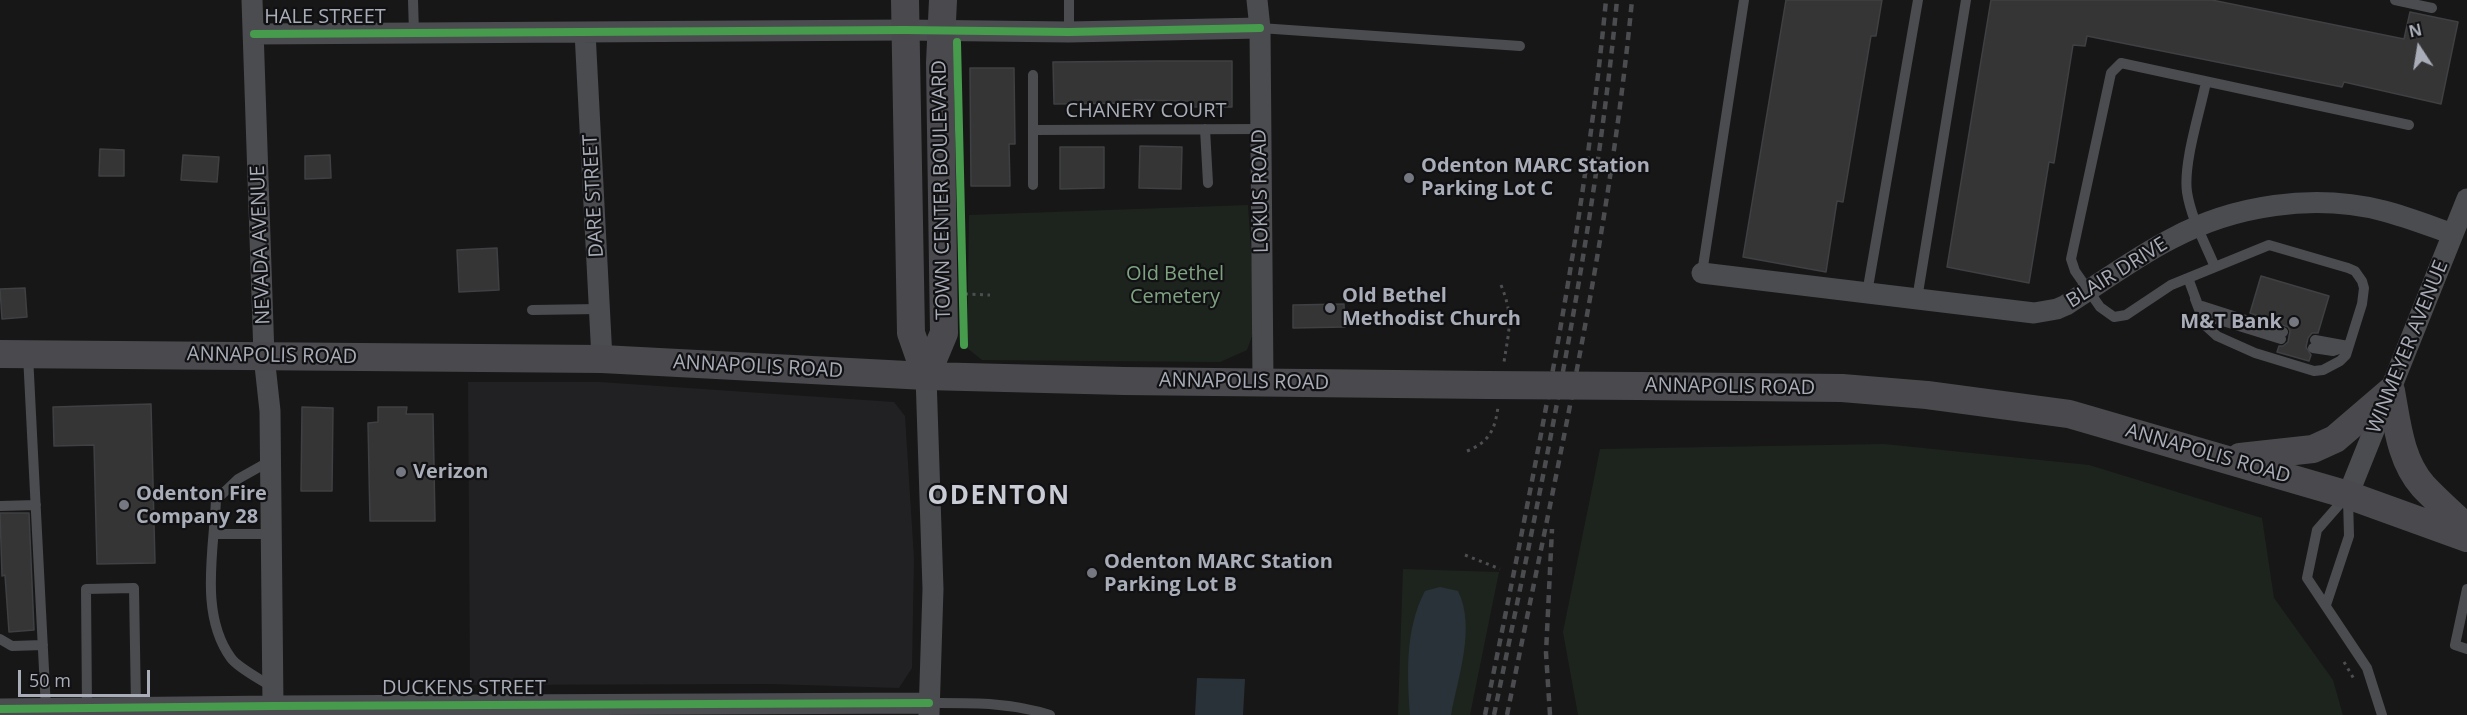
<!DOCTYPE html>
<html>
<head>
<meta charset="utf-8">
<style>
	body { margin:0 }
	#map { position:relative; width:2467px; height:715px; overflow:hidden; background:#171717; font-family:"Open Sans",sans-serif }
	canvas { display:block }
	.north { position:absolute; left:2389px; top:18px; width:60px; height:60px; -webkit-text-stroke:4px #111113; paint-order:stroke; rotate:348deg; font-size:16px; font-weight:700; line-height:24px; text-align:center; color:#a8adb8 }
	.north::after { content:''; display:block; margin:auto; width:21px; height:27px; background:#a8adb8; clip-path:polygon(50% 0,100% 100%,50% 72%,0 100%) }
	.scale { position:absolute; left:18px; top:670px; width:132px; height:27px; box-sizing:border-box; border:3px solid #a8adb8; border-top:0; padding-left:8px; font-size:18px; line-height:21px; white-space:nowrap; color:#a8adb8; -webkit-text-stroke:4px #111113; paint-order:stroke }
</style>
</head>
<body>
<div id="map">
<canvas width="2467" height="715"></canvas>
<div class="north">N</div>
<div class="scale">50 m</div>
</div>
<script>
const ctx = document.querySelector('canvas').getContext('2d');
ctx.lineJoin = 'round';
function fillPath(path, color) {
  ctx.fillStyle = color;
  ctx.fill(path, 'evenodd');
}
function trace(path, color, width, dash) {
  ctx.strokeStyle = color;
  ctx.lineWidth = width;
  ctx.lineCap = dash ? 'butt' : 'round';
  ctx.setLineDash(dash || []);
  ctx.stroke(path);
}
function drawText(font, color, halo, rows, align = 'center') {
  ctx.font = font + ' "Open Sans",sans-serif';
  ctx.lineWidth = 4.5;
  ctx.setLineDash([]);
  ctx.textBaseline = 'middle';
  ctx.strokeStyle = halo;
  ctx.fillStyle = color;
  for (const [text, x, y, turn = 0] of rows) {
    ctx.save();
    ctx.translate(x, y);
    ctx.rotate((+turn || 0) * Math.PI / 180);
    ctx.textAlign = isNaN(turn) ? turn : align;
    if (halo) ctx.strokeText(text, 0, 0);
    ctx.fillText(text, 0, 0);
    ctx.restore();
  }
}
fillPath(new Path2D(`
	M468 382H600L894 402 905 416 914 558 912 668 899 688 770 684 470 685Z`), '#212123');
fillPath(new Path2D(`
	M1248 205 1256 325 1247 350 1220 362 982 360 967 348 969 215Z
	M1884 444 2089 465 2262 518 2274 598 2333 680 2343 715H1578L1563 632 1600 449Z
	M1403 569 1499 572 1470 715H1398Z`), '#1d241e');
fillPath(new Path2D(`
	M1440 587 1458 591C1476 628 1458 676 1451 715H1410C1407 674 1405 629 1425 591Z
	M1197 678 1245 679 1243 715H1195Z`), '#2a3239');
const building = new Path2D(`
	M1786 0H1882L1876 36H1871L1843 202 1837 201 1826 272 1743 257Z
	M1991 0H2212L2404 39 2410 12 2458 22 2441 104 2344 82 2342 87 2087 36 2085 46 2073 45 2054 163 2049 162 2029 283 1947 267Z
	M1158 61H1232V107H1191V101L1134 100V103L1054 104 1053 62Z
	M970 68H1014L1015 144H1009L1010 186H971Z
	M1140 146 1182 147 1181 189 1139 188Z
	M1060 147H1104V188L1060 189Z
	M100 149 124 150V176H99Z
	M183 155 219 157 217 182 181 180Z
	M330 155 331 178 305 179V156Z
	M497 248 499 290 459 292 457 250Z
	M2261 276 2329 296 2318 333H2312L2308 338 2306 347 2311 355 2309 361 2277 352 2279 346H2283L2288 342 2290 331 2288 327 2250 313Z
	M25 288 27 317 2 319 0 289Z
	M1344 304 1345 327 1293 328V305Z
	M151 404 155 563 97 564 94 445 54 446 53 407Z
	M302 407 333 408 332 491H301Z
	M378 407H407L406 414H433L435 521H370L368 423 378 422Z
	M0 513H29L34 630 9 632 5 575 2 576Z`);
fillPath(building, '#353536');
trace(building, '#3f4043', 1.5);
trace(new Path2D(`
	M1501 285C1514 317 1509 329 1504 362
	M965 294 990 295
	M1467 451C1489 442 1495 430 1498 407
	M1465 555 1500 569
	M2344 662 2354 679`), '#4d4e52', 3, [3, 4.5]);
trace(new Path2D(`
	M413 0 414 33
	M2395 0 2432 8
	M1260 28 1520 46
	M1069 32V0
	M1033 75V185
	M2206 82C2200 112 2183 163 2187 192 2191 218 2205 243 2215 267
	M1205 129 1208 183
	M1034 130 1260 129
	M1702 273 1744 0
	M2188 278 2198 305 2210 317 2281 339
	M1867 293 1918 0
	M1917 299 1966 0
	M2195 299 2205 325 2217 336 2255 353 2314 371 2323 370 2340 361 2346 355 2362 304 2364 288 2362 281 2355 271 2348 268 2269 245 2171 285 2126 315 2114 317 2100 307 2075 271 2071 259 2111 73 2121 63 2409 125
	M2202 306 2283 332
	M532 310 599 309
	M2315 340 2348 346
	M2313 348 2333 351 2348 346
	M28 355 46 709
	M270 461 238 479 216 500C214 550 199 614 231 658 238 668 262 680 272 687
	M2345 498 2317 530 2307 578 2367 668 2382 715
	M0 506 36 505
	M215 534H271
	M2467 589 2455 645 2467 649
	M2326 605 2349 536 2348 498
	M0 639 12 646 43 645
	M929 703C972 703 1009 702 1050 715
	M87 708 86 589 134 588 136 707`), '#4b4c50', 10);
trace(new Path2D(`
	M252 0 264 356 270 411 273 706
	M1257 0 1260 28 1263 381
	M585 32 602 359
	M254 34 905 30 1069 32 1260 28
	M1702 273 2034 313 2057 309 2066 305C2101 283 2134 258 2171 239 2234 205 2314 193 2384 211 2407 217 2430 226 2453 234
	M926 376 933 589 929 715
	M2348 495 2467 199
	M0 709 273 706 929 703`), '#4b4c50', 21);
trace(new Path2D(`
	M905 0 911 333 926 376
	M0 354 602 359 926 376 1124 381 1487 385
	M926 376 944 333 940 63 943 0
	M1639 386 1842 388 1927 395 2069 414 2348 495 2467 538
	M2391 391C2397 423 2400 460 2423 486 2437 501 2453 515 2467 528
	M2240 457 2313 449 2335 439 2391 391`), '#4a4a4e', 28);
trace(new Path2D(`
	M1485 715C1533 478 1583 241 1606 0
	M1494 715C1543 478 1594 241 1617 0
	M1507 715C1555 478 1609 241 1632 0
	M1550 715 1546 653 1552 529`), '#4b4c4f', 4.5, [8, 6]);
trace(new Path2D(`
	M1487 385 1639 386`), '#4a4a4e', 28);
trace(new Path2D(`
	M254 34 905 30 1069 32 1260 28
	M957 42 964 345
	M0 709 273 706 929 703`), '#469c4c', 8);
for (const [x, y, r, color] of [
	[1409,178,6,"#757880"],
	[1330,308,6,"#757880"],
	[2294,322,6,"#757880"],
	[401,472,6,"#757880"],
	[124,505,6,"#757880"],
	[1092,573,6,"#757880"]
]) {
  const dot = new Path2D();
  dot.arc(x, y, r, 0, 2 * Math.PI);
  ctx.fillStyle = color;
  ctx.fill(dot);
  trace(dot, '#111113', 2);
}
drawText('20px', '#a8adb8', '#111113', [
	["HALE STREET",325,17],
	["CHANERY COURT",1146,111],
	["TOWN CENTER BOULEVARD",942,190,-91],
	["LOKUS ROAD",1261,191,-91],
	["DARE STREET",594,196,-93],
	["NEVADA AVENUE",261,245,-92],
	["BLAIR DRIVE",2117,273,-32],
	["WINMEYER AVENUE",2408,347,-68],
	["ANNAPOLIS ROAD",272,356,1],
	["ANNAPOLIS ROAD",758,367,3],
	["ANNAPOLIS ROAD",1244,382,1],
	["ANNAPOLIS ROAD",1730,387,1],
	["ANNAPOLIS ROAD",2208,454,16],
	["DUCKENS STREET",464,688]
]);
drawText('bold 20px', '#a8adb8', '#111113', [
	["Odenton MARC Station",1421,166],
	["Parking Lot C",1421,189],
	["Old Bethel",1342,296],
	["Methodist Church",1342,319],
	["M&T Bank",2282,322,"right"],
	["Verizon",413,472],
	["Odenton Fire",136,494],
	["Company 28",136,517],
	["Odenton MARC Station",1104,562],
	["Parking Lot B",1104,585]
], 'left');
drawText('20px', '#7fa381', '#111113', [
	["Old Bethel",1175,274],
	["Cemetery",1175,297]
]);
ctx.letterSpacing = '1.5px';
drawText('bold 26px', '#c9ccd4', '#111113', [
	["ODENTON",999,497]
]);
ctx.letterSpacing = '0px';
</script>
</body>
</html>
